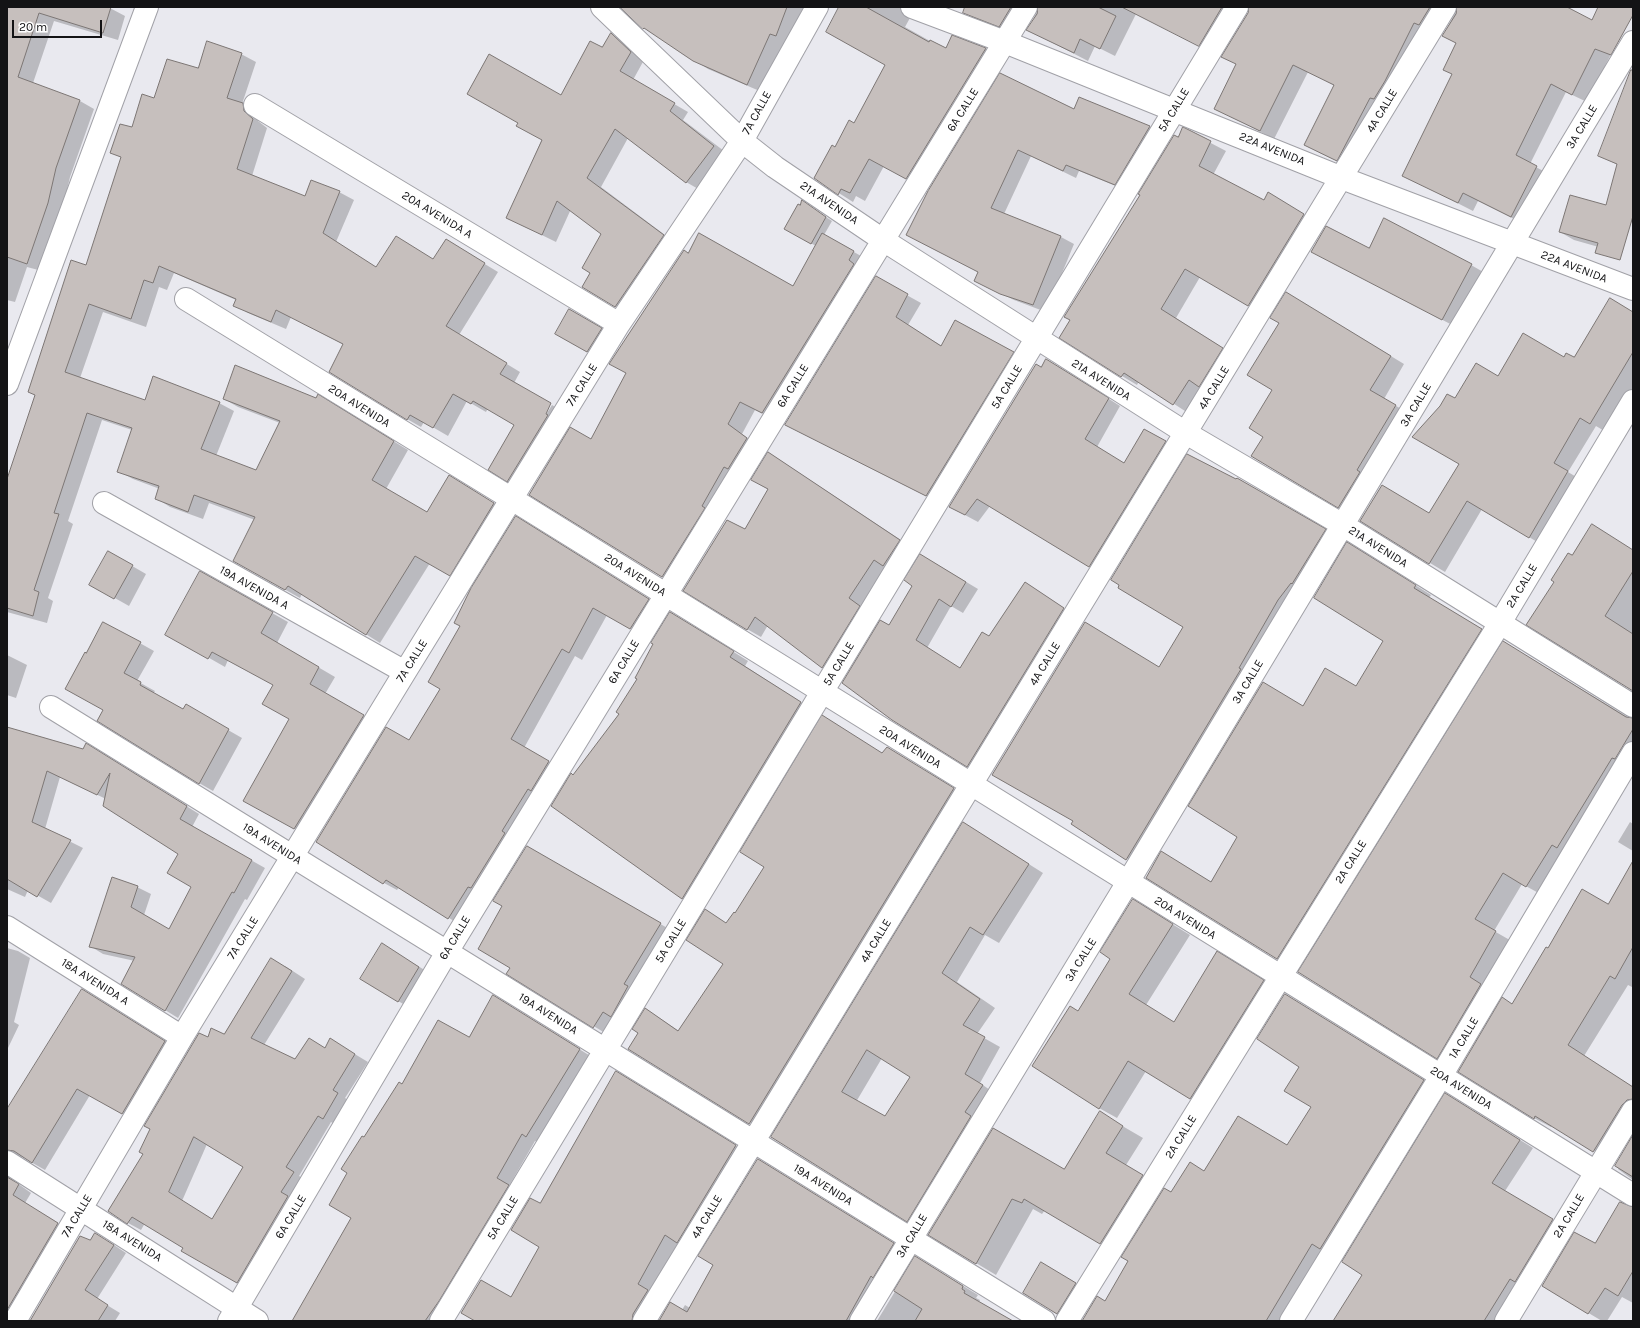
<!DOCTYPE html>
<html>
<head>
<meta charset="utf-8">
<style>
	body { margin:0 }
	#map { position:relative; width:1640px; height:1328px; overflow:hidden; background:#e9e9ef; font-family:Karla,sans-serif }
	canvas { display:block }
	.frame { position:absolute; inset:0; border:8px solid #131315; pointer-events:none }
	.scale { position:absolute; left:12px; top:20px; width:90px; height:18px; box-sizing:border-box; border:2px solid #131315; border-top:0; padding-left:5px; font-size:12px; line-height:14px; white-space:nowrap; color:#131315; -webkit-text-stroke:3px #fff; paint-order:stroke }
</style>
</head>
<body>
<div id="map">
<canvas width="1640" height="1328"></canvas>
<div class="frame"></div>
<div class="scale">20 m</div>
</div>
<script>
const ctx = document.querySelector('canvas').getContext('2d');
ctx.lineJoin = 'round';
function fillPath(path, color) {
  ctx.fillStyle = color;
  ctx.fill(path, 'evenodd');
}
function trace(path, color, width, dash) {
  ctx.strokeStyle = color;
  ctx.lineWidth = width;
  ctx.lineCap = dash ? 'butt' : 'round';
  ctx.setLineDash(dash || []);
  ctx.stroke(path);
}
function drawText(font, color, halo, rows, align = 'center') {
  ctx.font = font + ' Karla,sans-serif';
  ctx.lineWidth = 3;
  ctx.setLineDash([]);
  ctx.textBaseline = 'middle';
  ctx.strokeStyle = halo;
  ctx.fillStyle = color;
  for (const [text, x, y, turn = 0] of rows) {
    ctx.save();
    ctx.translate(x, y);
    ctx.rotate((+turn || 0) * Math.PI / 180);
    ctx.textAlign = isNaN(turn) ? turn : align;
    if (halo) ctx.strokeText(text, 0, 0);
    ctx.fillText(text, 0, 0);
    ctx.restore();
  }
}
fillPath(new Path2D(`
	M7 7H108L125 16 118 40 54 21 33 83 80 101 94 109 70 177 62 211 42 271 27 267 15 302 7 300Z
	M630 7H805L790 43 785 41 762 92 708 69 644 28 627 12Z
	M840 7H916L905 27 946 50 952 37 986 49 1000 57 921 186 884 166 865 201 856 196 853 202 815 178 854 124 886 65Z
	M966 7H1032L1014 34 978 21 964 12Z
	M1039 7H1242L1214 53 1136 14 1115 56 1095 46 1088 61 1028 30Z
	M1250 7H1451L1351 168 1320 153 1335 86 1308 72 1274 139 1215 108 1237 65Z
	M1458 7H1554L1618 40 1587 102 1566 92 1530 164 1551 175 1526 225 1478 201 1473 211 1418 183 1453 74 1457 43 1443 36Z
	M611 34 625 42 644 60 633 80 688 112 683 120 728 154 700 190 686 182 628 138 601 187 677 244 630 314 583 287 591 273 603 233 571 209 556 242 507 218 561 96 602 49Z
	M241 54 256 62 242 104 257 113 258 121 267 128 252 176 305 198 339 192 354 200 336 242 376 268 434 260 460 249 498 272 459 335 520 372 514 383 544 418 552 405 565 413 522 489 489 469 515 424 488 408 486 412 467 401 448 436 424 422 421 427 407 419 344 345 291 317 286 329 248 313 234 305 236 300 174 273 167 290 159 287 146 327 103 312 80 378 145 401 219 403 234 411 216 456 256 471 280 423 238 407 224 399H316L332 404 408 450 386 489 427 513 463 484 508 512 464 583 430 563 380 643 302 594 300 598 234 561 255 520 209 503 203 519 170 507 156 498 160 489 133 479 118 471 132 430 102 420 68 521 73 524 48 598 53 601 47 623 7 612V484L36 396 29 392 87 266 122 158 112 153 155 99 198 70Z
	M1079 99 1150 127 1162 134 1128 191 1079 171 1076 178 1031 156 1004 214 1061 237 1074 244 1046 312 1014 300 988 287 979 272 907 235 929 192 1075 110Z
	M1633 104V172L1599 156Z
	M1184 129 1226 151 1213 175 1264 201 1268 194 1319 223 1264 313 1200 277 1176 318 1237 357 1188 413 1139 381 1137 385 1122 376 1061 337Z
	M809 206 832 221 824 235 868 260 777 421 755 410 742 434 761 447 677 585 530 494 592 440 689 254 793 287 816 246 785 229Z
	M1620 211 1633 218 1620 253 1574 240 1560 232Z
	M1369 249 1471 265 1485 273 1456 327 1326 259Z
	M876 278 921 303 908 325 942 346 1013 353 1026 360 940 503 799 432Z
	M1300 301 1404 364 1384 399 1410 414 1353 515 1252 456 1264 437 1274 390 1280 323Z
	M1633 312V412L1606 432 1596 426 1568 472 1583 481 1544 546 1482 509 1445 572 1430 563 1429 514 1460 464 1456 400 1498 377 1564 358 1575 359Z
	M584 318 615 337 601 359 556 334Z
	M1059 367 1120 406 1097 447 1125 464 1145 430 1177 449 1102 573 990 506 978 522 950 507 1041 368Z
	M769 453 913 548 836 674 823 667 768 625 761 637 747 629 745 531 769 490 752 480Z
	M1238 479 1339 538 1141 867 1072 824 1184 627Z
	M529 525 661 607 644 635 607 615 582 660 575 656 524 748 562 769 462 926 399 887 397 890 384 883 317 842 409 741 441 689Z
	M1633 551V691L1527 624 1572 556Z
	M108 552 146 574 129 606 90 584Z
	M1363 552 1431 595 1429 598 1497 638 1293 967 1277 958 1162 852 1211 882 1238 837 1304 707 1356 688 1384 641Z
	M933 562 978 589 963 613 951 606 927 648 961 669 990 637 1025 583 1075 616 980 773 892 719 889 626Z
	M201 573 288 622 277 643 335 677 325 694 379 725 311 837 260 810 290 718 274 685 228 660 225 667 167 634Z
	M686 622 748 661 745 666 816 712 698 907 682 898 552 806Z
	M104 623 154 651 137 681 155 691 153 694 183 711 186 706 242 738 213 791 199 783 104 710 87 654Z
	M1523 654 1633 720V769L1546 897 1522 884 1494 931 1515 943 1456 1069 1437 1058Z
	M7 655 27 665 16 698 7 695Z
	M84 750 100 752 199 814 192 827 265 868 247 900 245 899 178 1018 165 1010 135 961 103 954 90 946 137 887 151 894 144 915 169 930 193 887 179 853 106 799 60 777 45 829 83 848 51 903 28 890 25 897 7 889V760Z
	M883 754 901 756 967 797 764 1131 630 1049 639 1032 646 1009 679 1031 724 963 727 924Z
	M1630 822 1633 824V851L1618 842Z
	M978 832 1043 873 999 943 985 935 957 982 995 1008 977 1034 1000 1047 980 1083 997 1095 922 1229 772 1137ZM882 1058 912 1076 885 1118 856 1102Z
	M527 847 676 933 610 1036 508 974 511 968Z
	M1633 863V985L1632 987 1628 985 1584 1056 1633 1087V1126L1611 1161 1552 1125 1551 1127 1534 1118 1512 1005 1548 949 1609 906Z
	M1151 911 1190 935 1146 1005 1174 1023 1234 963 1280 991 1208 1108 1146 1071 1117 1118 1099 1108 1079 1012 1112 958Z
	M7 948 18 951 30 958 14 1022 19 1025 8 1048Z
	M396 953 433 975 412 1009 398 1001Z
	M285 966 305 979 264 1045 295 1060 325 1049 343 1047 368 1062 345 1098 350 1101 336 1125 331 1122 299 1176 306 1180 250 1290 183 1251 185 1248 145 1223 141 1230 128 1223 144 1154 208 1038 225 1036ZM207 1144 245 1167 213 1220 182 1201Z
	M96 998 178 1049 136 1120 90 1095 45 1170 22 1157 14 1158 7 1170 9 1177 31 1193 25 1203 71 1231 7 1321V1116Z
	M506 1004 592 1057 539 1143 535 1141 509 1186 520 1193 442 1321H293L352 1218 349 1173 364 1138 403 1085 469 1038Z
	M1300 1004 1438 1089 1286 1321H1083L1106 1302 1172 1193 1205 1172 1288 1146 1312 1107 1300 1066Z
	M631 1081 751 1155 651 1321H477L511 1299 541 1246 540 1205Z
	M1459 1102 1533 1148 1505 1191 1566 1228 1502 1321H1334L1364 1275Z
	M1100 1113 1143 1138 1126 1165 1162 1187 1120 1255 1045 1210 1042 1214 1033 1209 996 1275 976 1263 993 1130 1065 1170Z
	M1633 1137V1180L1618 1169Z
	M773 1169 908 1252 866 1321H659L670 1303 682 1310 685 1305 690 1308Z
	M1633 1209V1303L1622 1297 1607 1321H1602L1543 1286 1595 1245Z
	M91 1241H108L126 1253 97 1299 120 1313 115 1321H31Z
	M916 1257 978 1295 976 1298 980 1300 979 1302 1011 1321H877Z
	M1041 1264 1089 1292 1071 1321 1057 1313Z`), '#0003');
const building = new Path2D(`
	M7 7H111L103 33 39 13 18 77 80 100 56 168 48 203 27 264 7 257Z
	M620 7H787L776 36 770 34 747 85 693 61 644 28 643 29Z
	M839 7H866L929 42 930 40 946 48 952 35 986 48 906 179 869 159 850 193 841 189 838 195 814 178 832 145 835 147 849 120 854 123 885 65 826 32Z
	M965 7H1011L999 27 963 13Z
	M1038 7H1098L1116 16 1100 49 1080 39 1074 53 1026 30 1037 14Z
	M1122 7H1222L1199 46Z
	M1249 7H1430L1419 25 1414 23 1385 81 1374 99 1370 98 1337 161 1304 145 1334 85 1293 65 1260 131 1214 109 1236 64 1221 57 1248 13Z
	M1457 7H1567L1592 20 1598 7H1633V15L1611 55 1595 49 1572 95 1551 84 1516 155 1537 166 1511 217 1463 193 1458 203 1402 176 1452 74 1443 70 1456 43 1442 36 1456 14Z
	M611 33 631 52 620 71 675 103 670 111 714 146 686 183 615 129 587 178 664 235 615 307 582 287 590 273 582 268 601 234 557 201 542 235 506 218 542 140 516 126 518 123 467 94 489 54 561 95 590 41 602 47Z
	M207 41 242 53 227 98 243 103 244 111 253 119 237 169 305 196 311 180 340 191 323 233 376 267 396 236 433 259 446 239 485 263 446 326 507 363 500 374 551 403 546 414 548 415 507 482 488 470 514 425 473 401 471 404 453 394 433 428 410 415 407 420 329 372 343 344 276 310 271 322 233 306 236 299 159 266 153 283 144 280 131 319 89 304 65 372 145 400 153 376 220 402 201 449 256 470 280 421 223 399 235 365 316 398 318 394 394 441 372 480 427 512 449 475 494 503 450 576 415 556 366 635 288 586 285 590 233 561 255 517 194 495 188 512 155 499 159 486 117 472 132 428 87 413 54 513 59 514 34 590 39 592 33 616 7 608V479L35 395 28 392 71 260 86 265 121 157 110 153 120 124 132 127 142 94 154 98 167 59 198 68Z
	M1631 70H1633V216L1620 260 1595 253 1598 243 1559 232 1570 195 1606 205 1617 164 1598 156Z
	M1000 73 1074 109 1079 97 1150 126 1115 185 1066 165 1063 171 1018 150 991 208 1061 236 1033 305 1000 294 974 281 978 272 906 235 928 191Z
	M1183 127 1211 141 1199 166 1264 200 1268 192 1304 214 1248 306 1185 269 1161 309 1223 348 1199 387 1189 380 1173 405 1124 373 1121 377 1059 338 1070 320 1064 317 1140 195 1138 194 1174 135 1178 137Z
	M802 200 826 217 811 244 784 229 798 204 800 205Z
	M1384 218 1472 264 1442 320 1311 252 1326 226 1369 248Z
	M699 233 793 286 822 233 854 251 849 260 854 264 762 413 740 402 728 424 747 438 728 469 724 467 702 506 705 508 662 577 529 495 570 427 591 439 626 373 609 364 684 250 688 253Z
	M876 276 908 294 896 317 941 346 955 320 1014 352 926 496 785 425Z
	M1286 292 1391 356 1370 390 1396 405 1357 470 1360 472 1338 508 1251 456 1263 437 1249 428 1272 390 1247 375 1279 323 1270 318Z
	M1610 298 1633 312V352L1590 424 1580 418 1554 463 1568 471 1529 538 1467 501 1429 564 1360 521 1382 485 1429 513 1459 464 1412 437 1440 406 1447 394 1455 398 1476 363 1498 376 1523 333 1564 357 1566 353 1574 357Z
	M569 309 602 328 587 352 555 334Z
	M1046 359 1109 398 1085 439 1124 463 1144 429 1166 441 1089 567 977 499 965 515 949 507 1036 364 1041 367Z
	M768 452 900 540 883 566 874 560 849 598 860 606 822 668 755 617 747 630 683 591 727 520 745 529 768 489 751 480Z
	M1187 454 1236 479 1237 478 1326 529 1292 584 1291 583 1278 600 1239 668 1241 669 1126 860 1071 824 1073 821 992 775 1085 622 1159 667 1183 627 1118 588 1119 585 1111 580Z
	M516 516 649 599 630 629 593 608 569 653 562 649 511 739 549 761 531 791 528 789 502 831 505 833 471 888 468 887 448 919 386 880 383 884 316 842 386 727 409 740 440 689 428 682 460 626 454 623 471 588Z
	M1592 524 1633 550V571L1605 616 1633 634V691L1526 625 1554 582 1551 580 1568 553 1572 555Z
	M1347 542 1416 585 1414 588 1482 629 1277 959 1146 878 1161 851 1211 882 1237 837 1188 806 1263 682 1303 706 1325 668 1356 686 1383 641 1314 598Z
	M108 551 133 565 114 599 89 585Z
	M920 554 966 582 951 607 939 599 916 640 960 668 982 632 989 636 1025 582 1064 608 967 767 892 720 842 683 880 620 889 625 912 586 904 580Z
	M200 571 273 612 261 633 319 667 310 684 364 715 294 829 243 801 289 719 262 704 273 685 212 652 208 659 165 635Z
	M670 612 734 651 730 657 801 702 682 899 551 806 571 773 573 775 619 714 616 712 637 679 635 678 653 644 651 643Z
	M103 622 141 642 124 673 141 682 140 685 183 709 186 704 229 729 199 784 97 721 103 710 65 689 85 652 86 653Z
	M1503 641 1626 717 1633 718V729L1615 759 1612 758 1557 848 1552 845 1526 887 1503 873 1475 919 1496 931 1470 977 1481 984 1437 1059 1298 972Z
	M822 715 882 753 887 747 954 788 749 1124 628 1049 638 1033 632 1029 645 1008 678 1031 723 964 686 940 705 909 726 923 734 912 735 913 764 867 740 852Z
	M7 727 83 749 86 743 187 806 180 819 252 860 234 893 232 892 165 1011 121 984 135 957 89 947 112 877 138 886 131 907 169 929 191 887 167 873 178 854 103 806 110 773 97 795 47 771 32 822 71 840 37 897 7 879Z
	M963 822 1029 864 983 935 970 927 942 973 980 999 963 1025 985 1037 965 1074 983 1085 965 1112 971 1116 907 1222 771 1137ZM867 1050 910 1077 885 1116 842 1092Z
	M527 846 661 923 624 984 628 986 611 1017 603 1012 593 1028 506 974 510 968 478 949 502 906 493 901Z
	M1633 861V947L1615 979 1610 976 1568 1045 1633 1087V1099L1627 1100 1622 1105 1593 1152 1535 1116 1534 1119 1458 1072 1502 997 1512 1004 1546 947 1548 948 1582 889 1608 904Z
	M1133 899 1173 924 1129 994 1174 1022 1217 951 1264 980 1190 1099 1128 1061 1099 1109 1032 1066 1070 1006 1078 1011 1110 959 1100 952Z
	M382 943 419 967 398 1002 360 979Z
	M271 958 292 971 251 1038 295 1059 309 1038 325 1048 330 1038 355 1054 333 1090 338 1093 323 1119 318 1116 286 1167 294 1172 281 1192 288 1196 237 1283 181 1251 183 1248 132 1217 127 1224 108 1211 143 1154 139 1152 150 1129 144 1126 199 1033 208 1037 211 1028 224 1034ZM194 1137 243 1167 212 1219 169 1192Z
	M82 989 165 1041 122 1114 77 1089 32 1163 14 1151 7 1150V1109Z
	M1285 994 1424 1080 1320 1249 1312 1244 1266 1321H1082L1097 1296 1105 1301 1128 1261 1121 1257 1164 1188 1171 1192 1190 1162 1204 1171 1238 1116 1287 1145 1311 1107 1284 1091 1299 1067 1257 1039Z
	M493 995 580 1049 526 1137 522 1134 497 1178 509 1185 439 1301 425 1321H292L351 1218 329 1205 347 1173 341 1169 362 1136 364 1137 399 1082 402 1084 438 1020 469 1037Z
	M616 1071 736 1145 677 1243 665 1235 638 1284 648 1290 633 1314 632 1321H475L461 1313 481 1280 511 1297 539 1247 511 1230 530 1198 540 1203Z
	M1445 1093 1520 1140 1492 1183 1553 1219 1515 1282 1510 1279 1484 1321H1333L1362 1275 1342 1262Z
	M1100 1111 1123 1126 1106 1153 1143 1175 1100 1244 1024 1199 1022 1203 1012 1199 976 1264 928 1235 993 1128 1064 1169Z
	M1633 1135V1177L1615 1166Z
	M758 1159 894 1243 873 1278 871 1276 846 1321H659L670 1302 687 1312 713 1265 698 1256Z
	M7 1177 19 1184 13 1195 58 1223 7 1310Z
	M1620 1202 1633 1207V1271L1618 1296 1605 1288 1588 1314 1542 1286 1574 1232 1595 1243Z
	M95 1233 114 1245 85 1290 108 1305 98 1321H30L80 1236 90 1240Z
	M915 1256 963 1286 962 1289 965 1291 964 1293 1013 1321H915L922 1309 894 1291Z
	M1041 1262 1076 1283 1057 1314 1023 1293Z`);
fillPath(building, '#c6bfbd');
trace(building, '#7c7674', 1);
const minor = new Path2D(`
	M602 7 742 141 775 167 883 240 1186 433 1343 525 1633 706
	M912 7 1005 42 1342 178 1633 289
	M255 105 619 324
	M186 299 512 499 1633 1195
	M7 384 147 7
	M104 503 405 672
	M51 707 1044 1321
	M7 927 182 1037
	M7 1162 257 1321
	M15 1321 182 1037 405 672 619 324 742 141 817 7
	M229 1321 447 952 1026 7
	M441 1321 1237 7
	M644 1321 1445 7
	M861 1321 1128 882 1633 42
	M1067 1321 1500 623 1633 401
	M1506 1321 1633 1111`);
const tertiary = new Path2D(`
	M1291 1321 1441 1076 1633 753`);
trace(minor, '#a1a1a7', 24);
trace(tertiary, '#a1a1a7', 24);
trace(minor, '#fff', 22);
trace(tertiary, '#fff', 22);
drawText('12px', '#131315', '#fff', [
	["6A CALLE",963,110,-58],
	["5A CALLE",1174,110,-59],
	["4A CALLE",1382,111,-59],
	["7A CALLE",757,113,-61],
	["3A CALLE",1582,127,-59],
	["22A AVENIDA",1272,149,22],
	["21A AVENIDA",829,203,34],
	["20A AVENIDA A",437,215,31],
	["22A AVENIDA",1574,267,21],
	["21A AVENIDA",1101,380,32],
	["7A CALLE",582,385,-58],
	["6A CALLE",793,386,-58],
	["5A CALLE",1007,387,-59],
	["4A CALLE",1214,388,-59],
	["3A CALLE",1416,405,-59],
	["20A AVENIDA",359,406,32],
	["21A AVENIDA",1378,547,32],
	["20A AVENIDA",635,575,32],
	["2A CALLE",1522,586,-59],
	["19A AVENIDA A",254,588,29],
	["7A CALLE",412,661,-58],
	["6A CALLE",624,662,-59],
	["5A CALLE",839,664,-59],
	["4A CALLE",1045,664,-59],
	["3A CALLE",1248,682,-59],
	["20A AVENIDA",910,747,32],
	["19A AVENIDA",272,844,32],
	["2A CALLE",1351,862,-58],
	["20A AVENIDA",1185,918,32],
	["7A CALLE",243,938,-58],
	["6A CALLE",455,938,-59],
	["5A CALLE",671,941,-59],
	["4A CALLE",876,941,-59],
	["3A CALLE",1081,960,-58],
	["18A AVENIDA A",95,982,32],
	["19A AVENIDA",548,1014,32],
	["1A CALLE",1464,1038,-59],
	["20A AVENIDA",1461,1088,32],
	["2A CALLE",1181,1137,-58],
	["19A AVENIDA",823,1185,32],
	["7A CALLE",77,1216,-59],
	["2A CALLE",1569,1216,-59],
	["6A CALLE",291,1217,-59],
	["4A CALLE",707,1217,-59],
	["5A CALLE",503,1218,-59],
	["3A CALLE",912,1236,-59],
	["18A AVENIDA",132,1241,32]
]);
</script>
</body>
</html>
